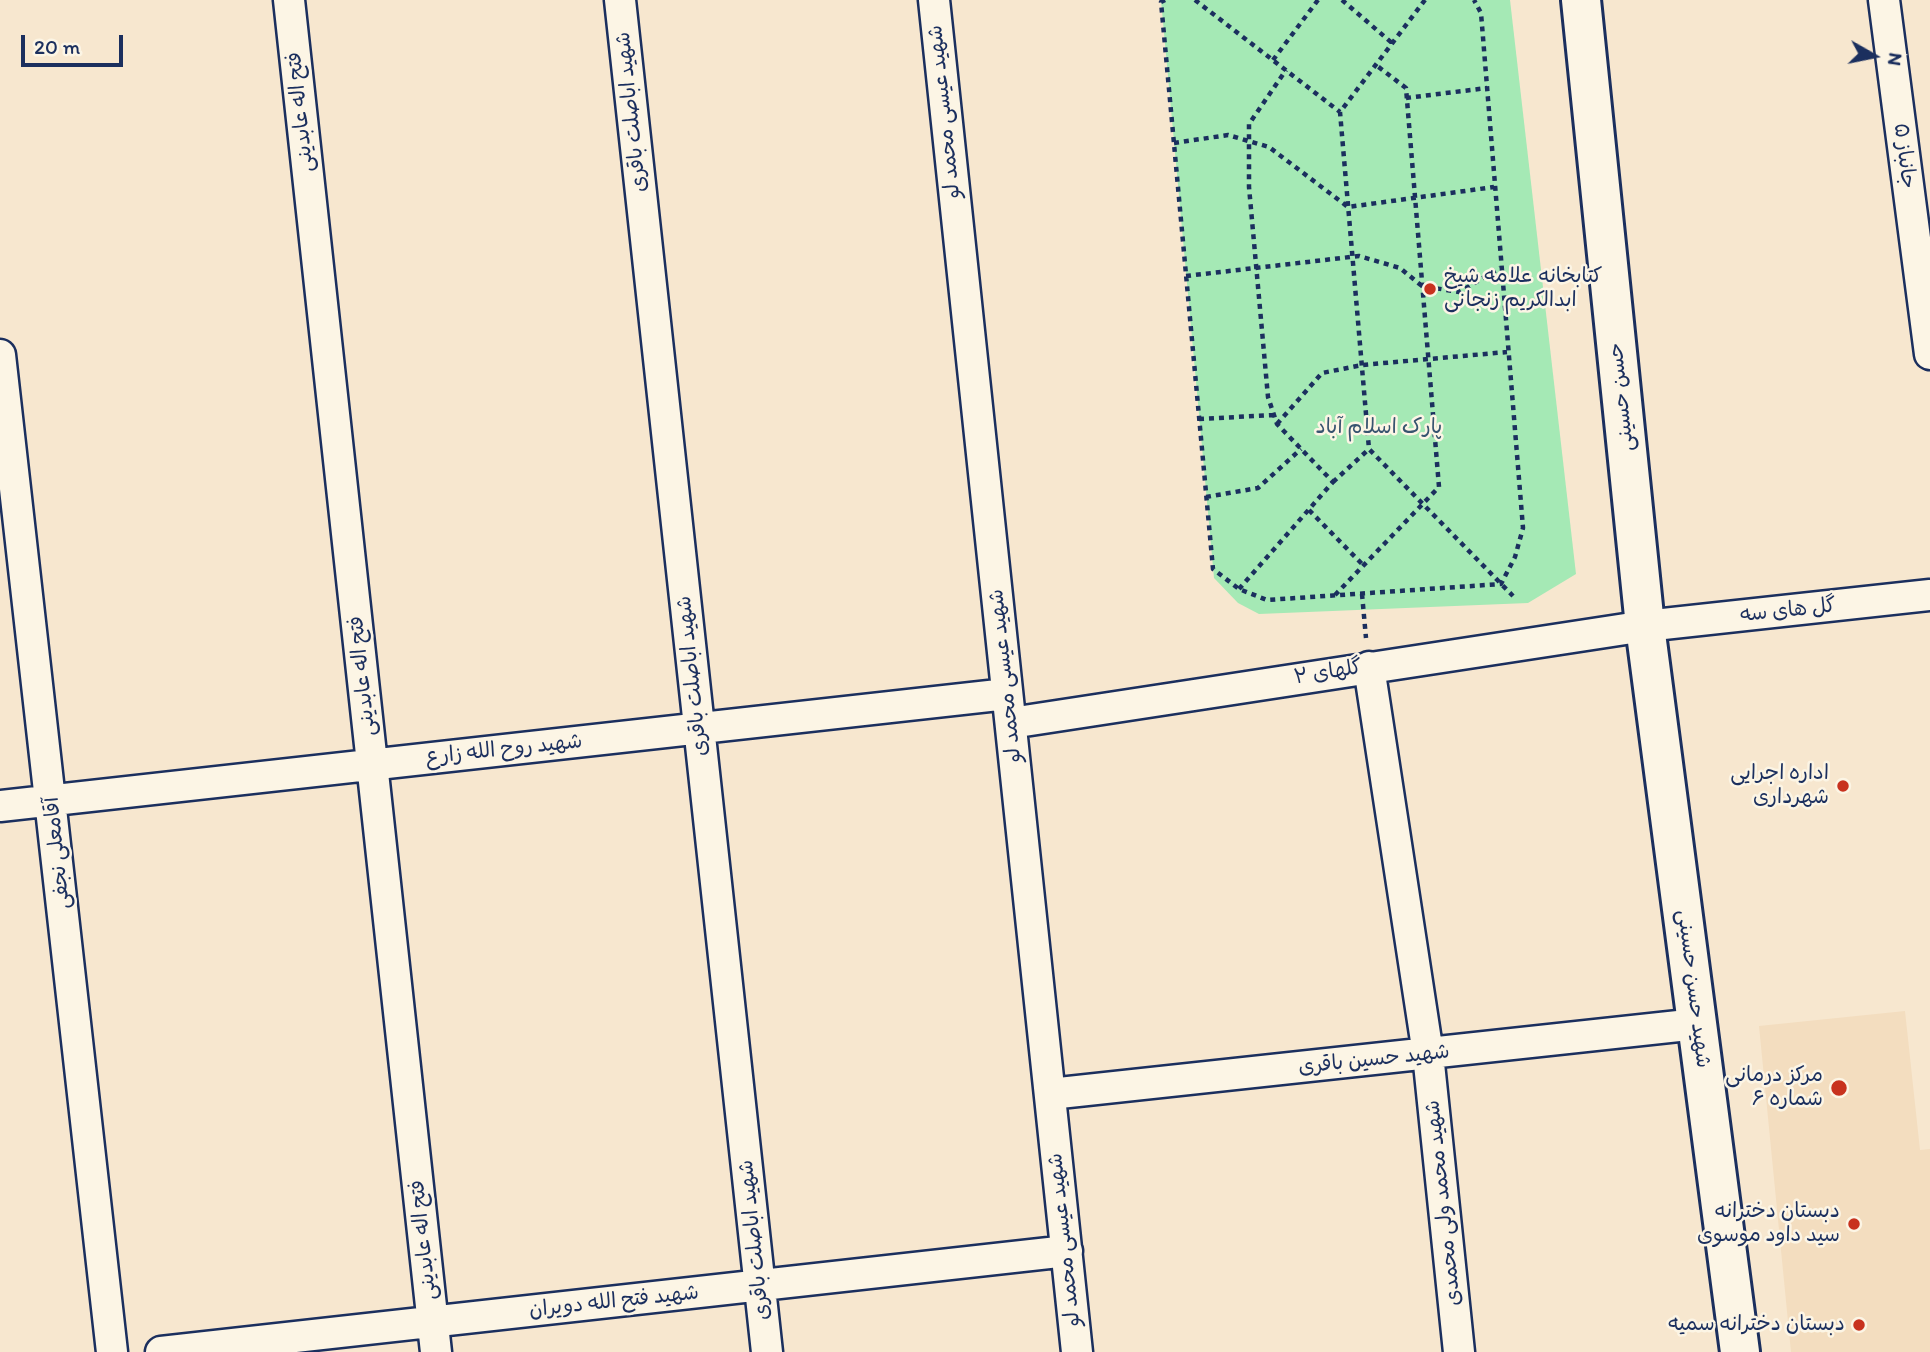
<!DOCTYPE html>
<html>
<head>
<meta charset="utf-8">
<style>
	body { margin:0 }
	#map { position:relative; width:1930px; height:1352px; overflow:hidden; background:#f7e7cf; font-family:Itim,sans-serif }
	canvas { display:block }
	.north { position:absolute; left:1839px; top:21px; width:70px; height:70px; -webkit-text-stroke:5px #fcf5e5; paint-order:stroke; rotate:99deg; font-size:19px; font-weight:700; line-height:28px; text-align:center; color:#1b2f5e }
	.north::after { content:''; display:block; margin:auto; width:24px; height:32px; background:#1b2f5e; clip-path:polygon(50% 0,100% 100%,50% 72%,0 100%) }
	.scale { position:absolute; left:21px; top:35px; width:102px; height:32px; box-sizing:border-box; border:4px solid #1b2f5e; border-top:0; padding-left:9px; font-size:21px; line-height:24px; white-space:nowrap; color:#1b2f5e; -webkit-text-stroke:5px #fcf5e5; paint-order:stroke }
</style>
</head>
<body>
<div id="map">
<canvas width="1930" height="1352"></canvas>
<div class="north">N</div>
<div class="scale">20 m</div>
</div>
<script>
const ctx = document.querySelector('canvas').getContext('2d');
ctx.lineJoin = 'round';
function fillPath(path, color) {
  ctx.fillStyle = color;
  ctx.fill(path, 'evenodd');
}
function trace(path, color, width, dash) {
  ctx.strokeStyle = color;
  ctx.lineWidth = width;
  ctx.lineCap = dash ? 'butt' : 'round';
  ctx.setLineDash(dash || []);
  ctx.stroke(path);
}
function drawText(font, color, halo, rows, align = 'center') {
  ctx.font = font + ' Itim,"Playpen Sans Arabic",sans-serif';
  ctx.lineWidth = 5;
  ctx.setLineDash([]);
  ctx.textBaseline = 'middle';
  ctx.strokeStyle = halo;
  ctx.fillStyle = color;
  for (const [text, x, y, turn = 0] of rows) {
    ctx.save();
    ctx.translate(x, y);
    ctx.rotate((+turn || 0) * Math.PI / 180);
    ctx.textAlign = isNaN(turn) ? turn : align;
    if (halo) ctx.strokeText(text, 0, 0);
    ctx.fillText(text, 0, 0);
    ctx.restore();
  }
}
fillPath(new Path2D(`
	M1905 1011 1920 1150 1930 1149V1352H1791L1759 1026Z`), '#f3ddbf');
fillPath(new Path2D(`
	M1161 0H1510L1576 574 1528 603 1259 614 1238 603 1214 578Z`), '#a5e9b5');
const street = new Path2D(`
	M289 0 436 1352
	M620 0 767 1352
	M934 0 1077 1352
	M1884 0 1930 354
	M0 355 112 1352
	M1369 667 1428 1054 1459 1352
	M1011 723 1645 626 1930 595
	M0 806 1007 694
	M1050 1094 1697 1024
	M161 1352 1067 1251`);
const secondary = new Path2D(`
	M1581 0 1645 626 1740 1352`);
trace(street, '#1b2f5e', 35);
trace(secondary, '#1b2f5e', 44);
trace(new Path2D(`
	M1165 0 1161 2 1213 569 1239 589 1267 600 1501 584 1515 557 1523 528 1481 13 1474 0
	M1195 0 1340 112
	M1342 0 1392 43
	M1425 0 1340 112 1369 449 1513 596
	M1273 60 1318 0
	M1406 98 1487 88
	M1174 143 1228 135 1269 147 1348 207 1494 187
	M1186 276 1359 256 1400 268 1422 286 1459 292 1500 268
	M1199 419 1274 415
	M1277 424 1322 373 1362 365 1507 352
	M1333 482 1369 449
	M1206 497 1258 488 1301 449
	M1309 510 1364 566
	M1239 589 1333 482 1277 424 1268 397 1249 187V124L1286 70
	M1362 594 1366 638
	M1335 595 1439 487 1406 88 1376 65`), '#1b2f5e', 4.5, [5, 5]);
trace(street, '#fcf5e5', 30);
trace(secondary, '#fcf5e5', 38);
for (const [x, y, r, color] of [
	[1430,289,7,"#c8321e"],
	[1843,786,7,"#c8321e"],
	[1839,1088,9,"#c8321e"],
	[1854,1224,7,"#c8321e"],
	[1859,1325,7,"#c8321e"]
]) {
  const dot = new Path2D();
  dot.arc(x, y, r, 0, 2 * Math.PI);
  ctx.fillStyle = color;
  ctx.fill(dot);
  trace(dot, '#fcf5e5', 2.5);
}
drawText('21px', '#1b2f5e', '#fcf5e5', [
	["فتح اله عابدینی",301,112,-96],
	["شهید اباصلت باقری",632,112,-96],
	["شهید عیسی محمد لو",945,112,-96],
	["جانباز ۵",1904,156,83],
	["حسن حسینی",1622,397,-96],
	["گل های سه",1788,611,-6],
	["گلهای ۲",1328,673,-9],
	["فتح اله عابدینی",363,676,-96],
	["شهید اباصلت باقری",693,676,-96],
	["شهید عیسی محمد لو",1006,676,-96],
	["شهید روح الله زارع",504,750,-6],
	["آقامعلی نجفی",58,853,-96],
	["شهید حسن حسینی",1693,989,83],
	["شهید حسین باقری",1374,1060,-6],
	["شهید محمد ولی محمدی",1444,1203,-96],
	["فتح اله عابدینی",424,1240,-96],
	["شهید اباصلت باقری",755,1240,-96],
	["شهید عیسی محمد لو",1065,1240,-96],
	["شهید فتح الله دویران",614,1302,-6]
]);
drawText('21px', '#1b2f5e', '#fcf5e5', [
	["کتابخانه علامه شیخ",1444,277,"left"],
	["ابدالکریم زنجانی",1444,301,"left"],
	["اداره اجرایی",1829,774],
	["شهرداری",1829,798],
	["مرکز درمانی",1823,1076],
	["شماره ۶",1823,1100],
	["دبستان دخترانه",1840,1212],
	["سید داود موسوی",1840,1236],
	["دبستان دخترانه سمیه",1845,1325]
], 'right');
drawText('21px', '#37546f', '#fcf5e5', [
	["پارک اسلام آباد",1379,428]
]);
</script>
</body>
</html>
